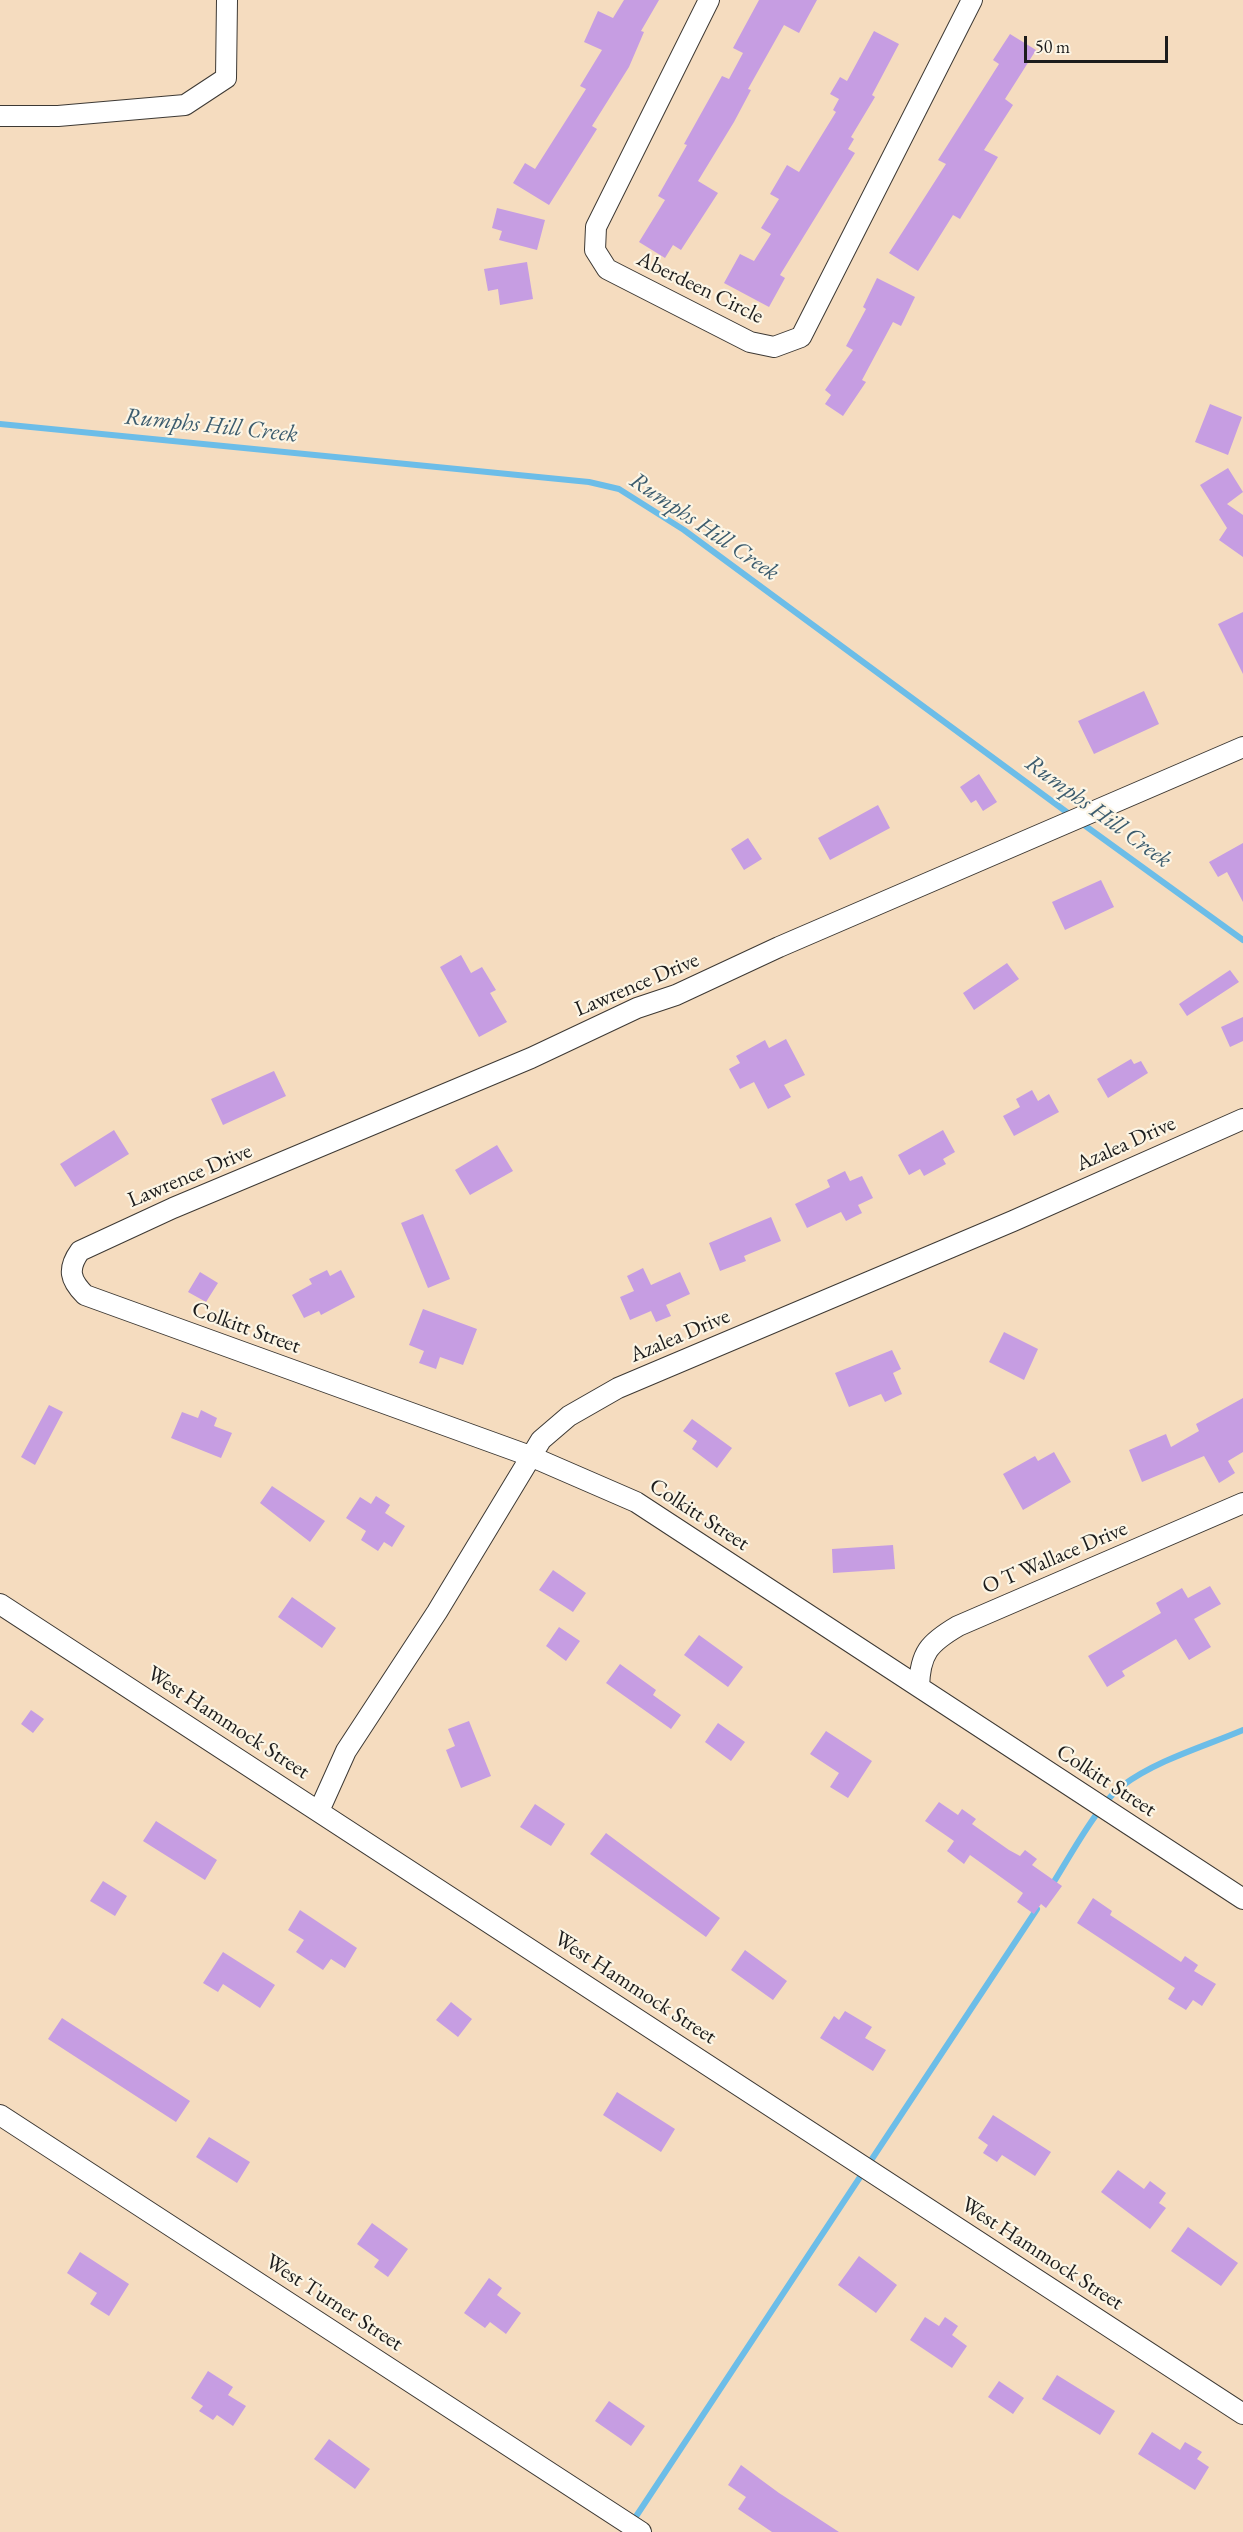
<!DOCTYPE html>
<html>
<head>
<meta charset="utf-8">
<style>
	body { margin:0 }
	#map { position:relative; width:1243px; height:2532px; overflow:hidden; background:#f5dcbf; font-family:"EB Garamond",serif }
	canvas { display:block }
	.scale { position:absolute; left:1024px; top:36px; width:144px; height:27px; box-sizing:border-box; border:3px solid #1c1c1c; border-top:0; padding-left:8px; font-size:18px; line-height:21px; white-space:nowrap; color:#1c1c1c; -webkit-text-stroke:4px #fcf5e5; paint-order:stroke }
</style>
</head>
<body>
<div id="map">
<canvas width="1243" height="2532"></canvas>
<div class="scale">50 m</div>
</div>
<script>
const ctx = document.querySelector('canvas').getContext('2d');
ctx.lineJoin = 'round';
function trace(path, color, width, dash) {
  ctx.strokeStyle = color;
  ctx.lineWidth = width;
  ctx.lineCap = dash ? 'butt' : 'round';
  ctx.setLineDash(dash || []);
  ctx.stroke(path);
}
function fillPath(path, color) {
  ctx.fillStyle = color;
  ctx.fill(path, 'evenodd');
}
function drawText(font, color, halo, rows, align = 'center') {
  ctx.font = font + ' "EB Garamond",serif';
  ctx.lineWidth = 4.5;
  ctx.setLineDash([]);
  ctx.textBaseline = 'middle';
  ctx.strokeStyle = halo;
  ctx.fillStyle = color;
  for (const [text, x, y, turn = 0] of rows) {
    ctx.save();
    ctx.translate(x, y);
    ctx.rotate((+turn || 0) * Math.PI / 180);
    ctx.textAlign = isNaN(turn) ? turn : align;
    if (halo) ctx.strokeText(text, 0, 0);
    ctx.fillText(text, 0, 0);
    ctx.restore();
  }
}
trace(new Path2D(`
	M0 424 589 482 619 489 684 530 1072 816
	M1080 822 1243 940
	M1050 1888C1068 1860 1097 1805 1122 1786 1157 1760 1203 1747 1243 1730
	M631 2524 1037 1909`), '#6cbde8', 6);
fillPath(new Path2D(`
	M624 0H659L641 31 644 32 629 67 592 126 597 129 549 205 513 183 525 163 535 169 586 89 580 86 602 50 584 42 598 11 613 18Z
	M759 0H817L799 33 784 25 748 89 751 90 734 122 698 181 718 193 681 250 673 245 665 258 639 242 665 200 658 196 687 145 684 144 722 76 729 79 743 53 733 48Z
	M874 31 899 44 872 95 875 97 851 137 854 139 848 149 855 153 780 275 785 278 769 307 724 283 740 254 754 261 771 234 761 228 779 199 770 194 787 165 799 172 836 112 833 110 839 99 830 94 840 77 847 81Z
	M1010 34 1036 50 1005 99 1013 105 984 150 998 157 960 219 953 215 918 271 889 253 946 164 938 160 999 64 993 60Z
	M497 208 545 220 537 250 499 240 502 231 492 228Z
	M527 262 533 299 500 305 498 289 488 291 484 269Z
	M877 278 915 297 901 326 893 322 862 380 866 382 843 416 825 404 831 395 825 390 853 350 846 346 866 309 863 307Z
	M1210 404 1242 417 1228 455 1195 442Z
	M1228 468 1243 492 1227 504 1243 515V557L1219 540 1227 528 1200 485Z
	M1243 612V674L1218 624Z
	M1144 691 1159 724 1094 754 1078 721Z
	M979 774 997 802 983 811 976 800 971 803 960 787Z
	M878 805 890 828 830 860 818 838Z
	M748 838 762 859 744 870 731 849Z
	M1243 843V902L1227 872 1218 877 1209 862Z
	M1101 880 1114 907 1065 930 1052 902Z
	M461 955 471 973 482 967 496 990 490 993 507 1022 479 1037 440 967Z
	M1007 963 1019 979 974 1010 963 993Z
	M1230 970 1239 982 1187 1016 1179 1004Z
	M1243 1017V1041L1230 1047 1221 1027Z
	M786 1039 805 1075 784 1085 791 1097 768 1109 754 1082 740 1089 729 1069 740 1063 736 1056 765 1040 769 1048Z
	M1131 1059 1134 1064 1141 1061 1148 1073 1108 1098 1097 1079Z
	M274 1071 286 1096 223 1125 211 1099Z
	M1032 1090 1038 1101 1049 1094 1059 1112 1014 1136 1003 1116 1020 1107 1016 1099Z
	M114 1130 129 1154 75 1187 60 1164Z
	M943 1130 955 1152 943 1159 946 1164 924 1176 920 1169 909 1175 898 1155Z
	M497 1145 513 1171 470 1195 455 1170Z
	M845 1171 850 1181 862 1176 873 1198 858 1205 862 1213 846 1221 841 1212 807 1228 795 1204 830 1187 827 1180Z
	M423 1214 450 1279 428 1288 401 1223Z
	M771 1217 781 1241 744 1256 746 1261 720 1271 709 1243Z
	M643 1268 651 1285 680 1272 690 1294 666 1305 671 1316 656 1322 651 1311 630 1320 620 1297 634 1291 627 1276Z
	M327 1270 330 1276 341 1270 355 1297 321 1315 319 1311 304 1318 292 1295 312 1284 309 1279Z
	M200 1272 218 1283 206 1302 188 1292Z
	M423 1309 477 1329 463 1365 440 1357 436 1369 419 1363 424 1351 409 1345Z
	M1004 1332 1038 1349 1024 1380 989 1362Z
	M892 1350 901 1369 893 1373 902 1394 885 1402 881 1394 849 1407 835 1373Z
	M1243 1398V1452L1228 1461 1235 1473 1219 1483 1204 1456 1142 1482 1129 1450 1166 1434 1171 1447 1199 1431 1196 1424Z
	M49 1405 63 1412 35 1465 21 1457Z
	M201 1410 217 1418 214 1426 232 1433 221 1458 171 1438 182 1412 198 1418Z
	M692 1419 732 1448 717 1468 692 1449 697 1441 683 1431Z
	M1054 1452 1071 1482 1023 1510 1003 1474 1035 1456 1038 1461Z
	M272 1486 325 1521 310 1542 260 1503Z
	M376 1496 390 1505 385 1513 405 1526 392 1547 384 1542 378 1551 361 1540 366 1531 346 1518 360 1497 371 1504Z
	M893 1545 895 1569 833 1573 832 1549Z
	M553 1570 586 1593 573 1612 539 1590Z
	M1210 1586 1221 1604 1194 1619 1211 1647 1189 1660 1176 1639 1122 1671 1125 1676 1107 1687 1088 1656 1161 1613 1156 1603 1182 1588 1188 1598Z
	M292 1597 336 1628 322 1648 278 1617Z
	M559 1627 580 1641 566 1661 546 1646Z
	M699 1635 743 1667 728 1687 684 1655Z
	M620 1664 656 1690 653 1695 681 1715 671 1729 606 1683Z
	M31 1710 44 1719 33 1733 21 1724Z
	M469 1721 491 1776 461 1788 446 1750 455 1746 448 1729Z
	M718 1723 745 1742 731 1761 705 1742Z
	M826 1731 872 1761 848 1798 830 1787 839 1773 810 1754Z
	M939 1802 958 1815 962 1809 976 1819 972 1824 1009 1850 1020 1856 1025 1850 1037 1859 1032 1865 1062 1886 1046 1908 1041 1904 1034 1914 1017 1902 1023 1893 970 1855 964 1864 947 1851 954 1841 925 1821Z
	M535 1804 565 1824 551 1846 520 1827Z
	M156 1821 217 1860 205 1880 143 1841Z
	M606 1833 720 1918 706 1937 590 1854Z
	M103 1881 127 1896 115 1916 90 1901Z
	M1093 1898 1112 1911 1110 1915 1181 1962 1185 1956 1198 1965 1194 1971 1216 1984 1202 2006 1193 2000 1186 2010 1168 1999 1175 1988 1077 1923Z
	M300 1910 357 1948 345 1968 331 1959 323 1970 296 1952 304 1940 288 1930Z
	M745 1950 787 1981 773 2000 731 1970Z
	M223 1952 275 1985 260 2008 223 1984 218 1992 203 1983Z
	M451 2002 472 2019 458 2037 436 2020Z
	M845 2011 872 2027 865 2038 886 2050 873 2071 820 2038 834 2016 839 2020Z
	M62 2018 190 2101 176 2122 48 2039Z
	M617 2092 675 2129 661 2152 603 2115Z
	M993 2115 1051 2152 1035 2176 1002 2155 997 2162 983 2153 988 2145 978 2138Z
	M209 2137 250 2162 237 2183 196 2157Z
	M1118 2170 1144 2189 1150 2181 1166 2193 1159 2203 1166 2208 1150 2229 1101 2192Z
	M372 2223 408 2249 388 2277 374 2267 379 2260 357 2244Z
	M1188 2227 1238 2263 1221 2286 1171 2251Z
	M80 2252 129 2284 109 2316 90 2304 97 2293 67 2273Z
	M859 2256 897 2285 876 2313 838 2285Z
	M489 2278 502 2288 497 2295 521 2313 506 2334 490 2322 485 2328 464 2313Z
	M925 2317 939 2326 945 2317 958 2326 952 2335 967 2346 952 2368 910 2340Z
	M208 2371 233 2387 228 2395 246 2406 233 2426 217 2415 213 2420 199 2411 203 2406 191 2398Z
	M1057 2375 1115 2411 1100 2435 1042 2399Z
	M999 2381 1024 2398 1013 2414 988 2397Z
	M609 2401 645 2426 631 2446 595 2421Z
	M1152 2432 1180 2450 1185 2442 1202 2452 1197 2459 1209 2467 1195 2490 1138 2454Z
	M329 2439 370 2469 355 2489 314 2459Z
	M741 2465 779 2493 839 2532H772L738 2509 746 2497 728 2485Z`), '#c69de2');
const minor = new Path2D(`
	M709 0 596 227 595 250 607 269 750 342 774 347 801 337 972 0
	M0 116H58L185 105 226 78 227 0
	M1243 747 779 947 676 995 637 1008 531 1058 173 1208 80 1251C67 1269 70 1280 85 1295L530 1456 636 1502 1243 1899
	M0 1604 1243 2414
	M919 1687C920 1653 929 1643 958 1626L1243 1503
	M319 1811 346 1751 437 1612 541 1440 569 1416 618 1388 1013 1221 1243 1119
	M0 2115 641 2532`);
trace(minor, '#3d3934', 22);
trace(minor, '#fff', 20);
drawText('22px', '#1c1c1c', '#fcf5e5', [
	["Aberdeen Circle",700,288,26],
	["Lawrence Drive",637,985,-23],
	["Azalea Drive",1126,1144,-24],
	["Lawrence Drive",190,1176,-23],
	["Colkitt Street",246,1328,20],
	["Azalea Drive",680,1336,-23],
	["Colkitt Street",699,1515,33],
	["O T Wallace Drive",1055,1558,-23],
	["West Hammock Street",228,1723,33],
	["Colkitt Street",1106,1781,33],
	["West Hammock Street",635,1988,33],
	["West Hammock Street",1042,2254,33],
	["West Turner Street",334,2303,33]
]);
drawText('italic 24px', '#3c5c6e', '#fcf5e5', [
	["Rumphs Hill Creek",211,426,6],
	["Rumphs Hill Creek",704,527,34],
	["Rumphs Hill Creek",1098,812,36]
]);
</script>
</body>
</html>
